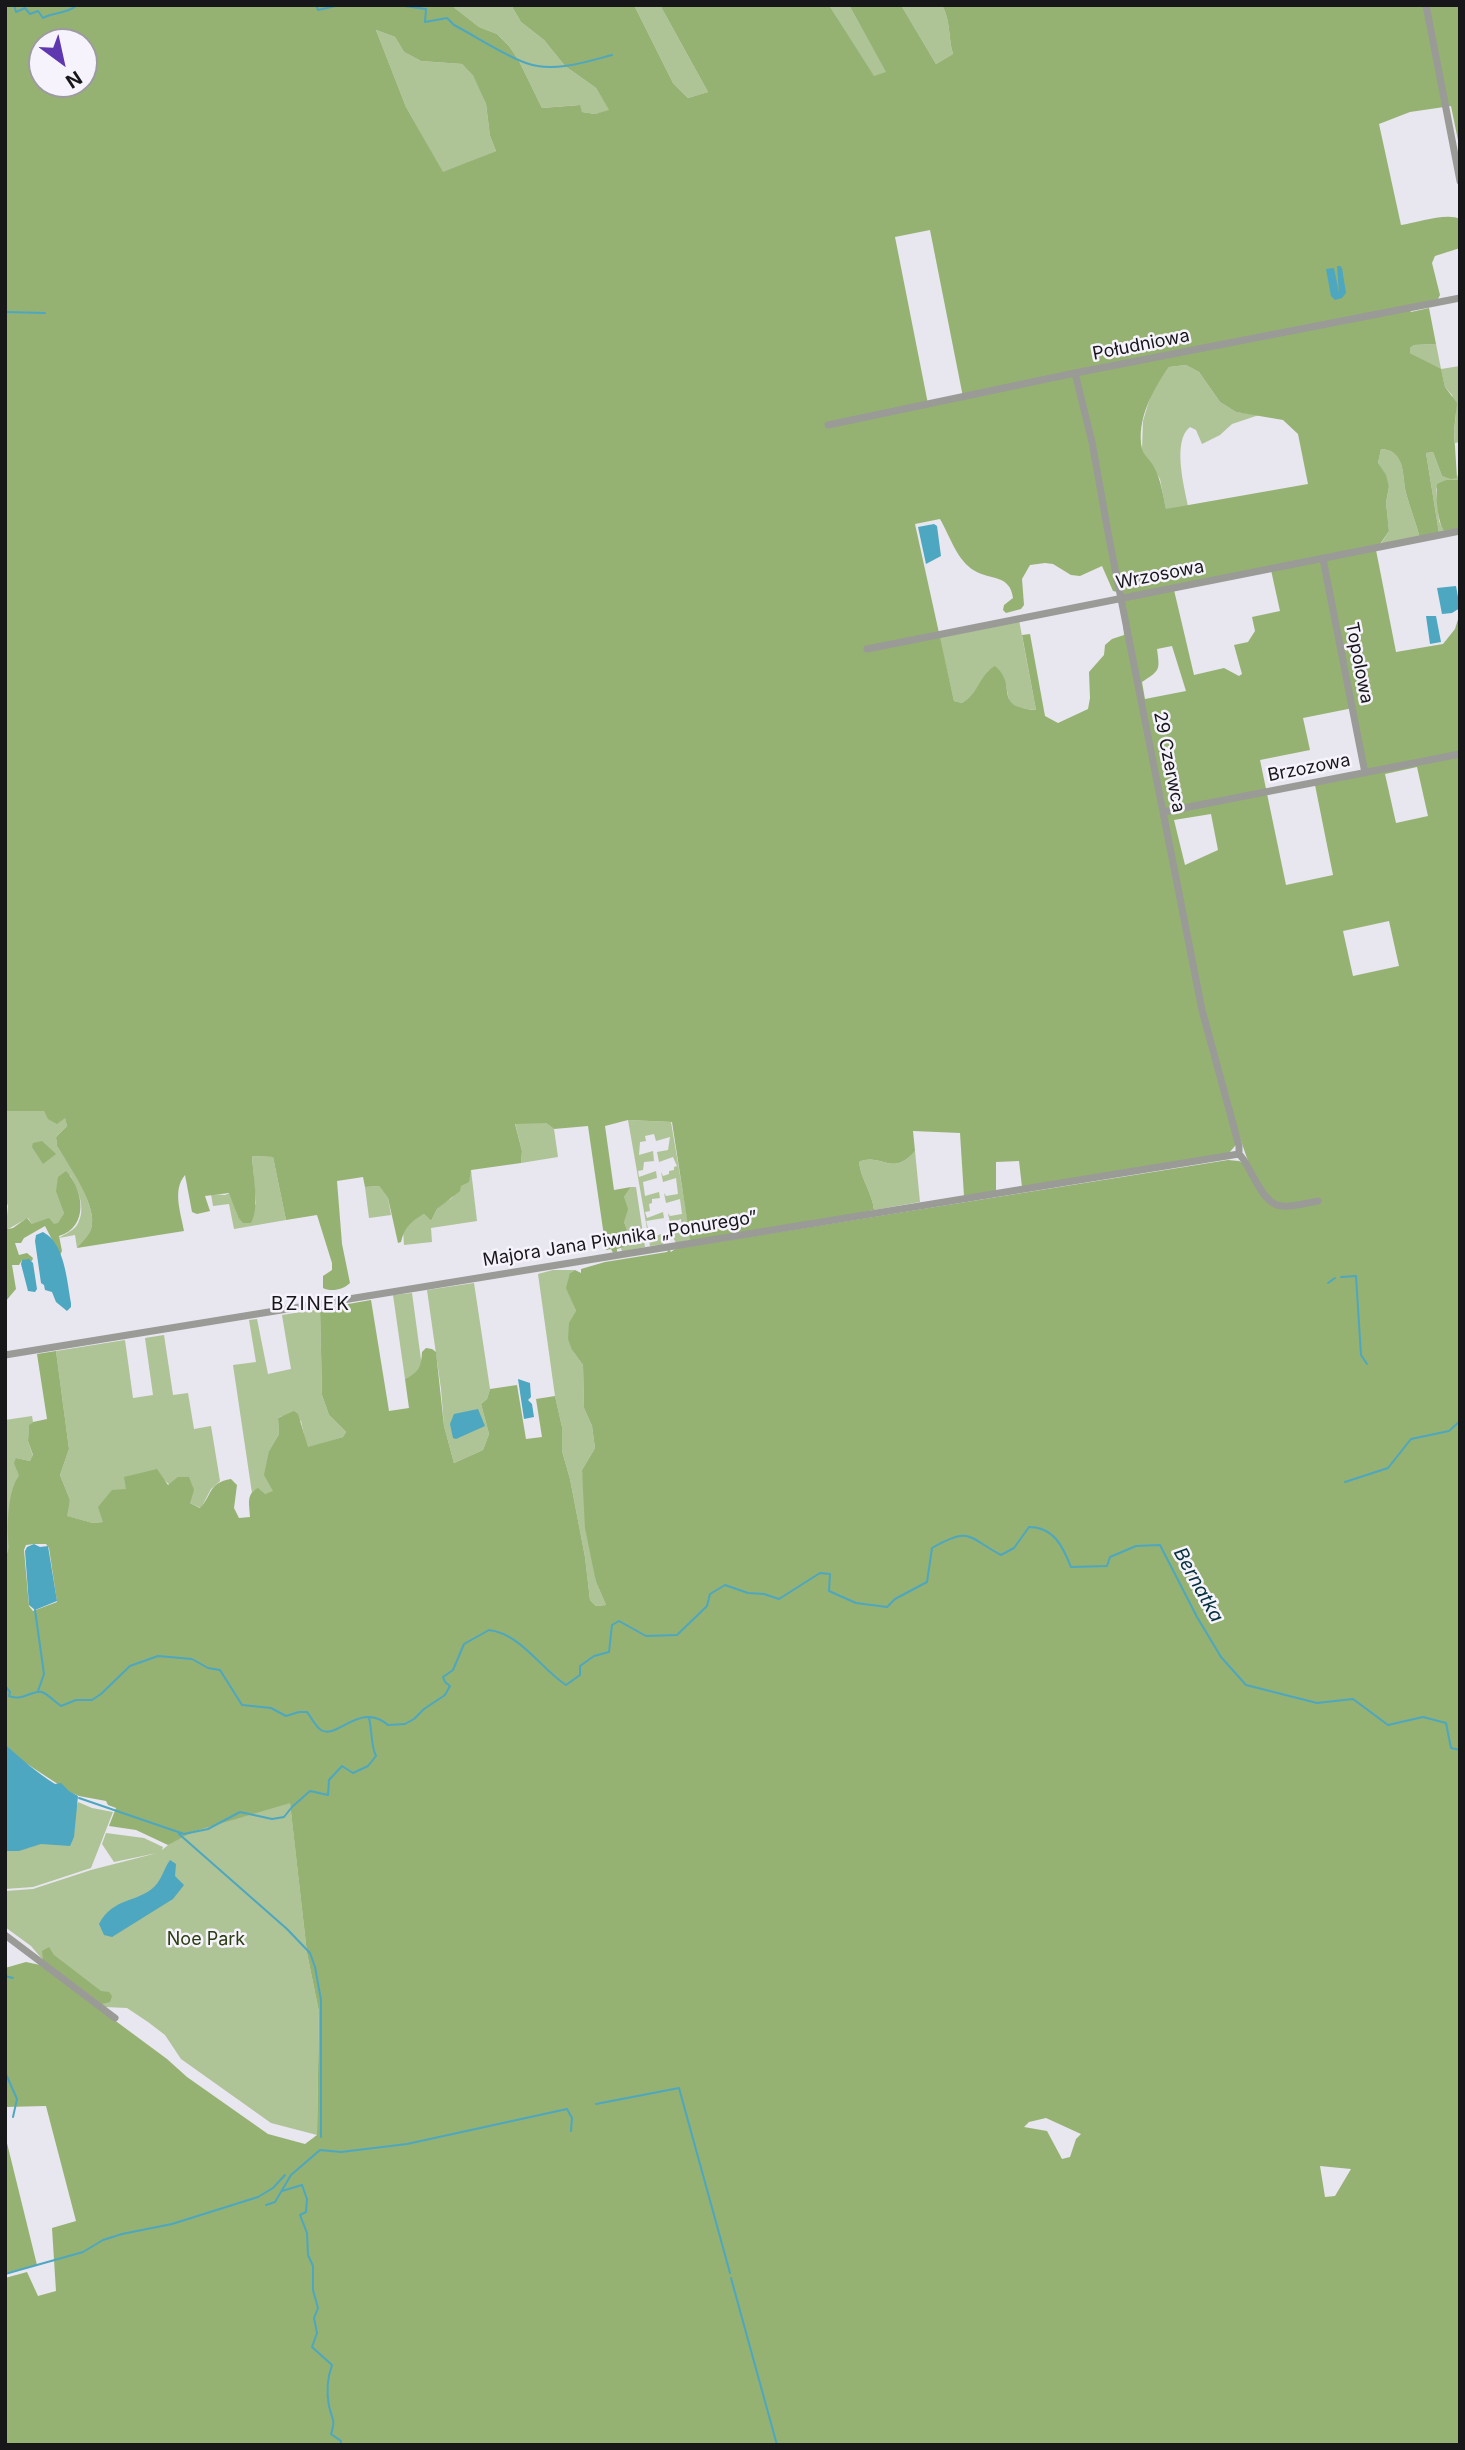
<!DOCTYPE html>
<html>
<head>
<meta charset="utf-8">
<style>
	body { margin:0 }
	#map { position:relative; width:1465px; height:2450px; overflow:hidden; background:#e8e6ef; font-family:Inter,sans-serif }
	canvas { display:block }
	.frame { position:absolute; inset:0; border:7px solid #171619; pointer-events:none }
	.north { position:absolute; left:28px; top:28px; width:70px; height:70px; box-sizing:border-box; background:#f6f3fc; border:2px solid #9d9ba1; border-radius:50%; rotate:147deg; font-size:19px; font-weight:700; line-height:28px; text-align:center; color:#171619 }
	.north::after { content:''; display:block; margin:auto; width:24px; height:32px; background:#5f38b0; clip-path:polygon(50% 0,100% 100%,50% 72%,0 100%) }
</style>
</head>
<body>
<div id="map">
<canvas width="1465" height="2450"></canvas>
<div class="frame"></div>
<div class="north">N</div>
</div>
<script>
const ctx = document.querySelector('canvas').getContext('2d');
ctx.lineJoin = 'round';
function fillPath(path, color) {
  ctx.fillStyle = color;
  ctx.fill(path, 'evenodd');
}
function trace(path, color, width, dash) {
  ctx.strokeStyle = color;
  ctx.lineWidth = width;
  ctx.lineCap = dash ? 'butt' : 'round';
  ctx.setLineDash(dash || []);
  ctx.stroke(path);
}
function drawText(font, color, halo, rows, align = 'center') {
  ctx.font = font + ' Inter,sans-serif';
  ctx.lineWidth = 5;
  ctx.setLineDash([]);
  ctx.textBaseline = 'middle';
  ctx.strokeStyle = halo;
  ctx.fillStyle = color;
  for (const [text, x, y, turn = 0] of rows) {
    ctx.save();
    ctx.translate(x, y);
    ctx.rotate((+turn || 0) * Math.PI / 180);
    ctx.textAlign = isNaN(turn) ? turn : align;
    if (halo) ctx.strokeText(text, 0, 0);
    ctx.fillText(text, 0, 0);
    ctx.restore();
  }
}
fillPath(new Path2D(`
	M451 5H511L521 22 544 40 565 66 596 88 610 111 595 114 582 112 579 105 542 108 519 61 509 46 497 34 479 27Z
	M634 5H660L708 92 688 98 673 83Z
	M829 5H849L887 73 874 77Z
	M901 5H942C951 21 948 37 953 54L936 64Z
	M376 30 395 37 404 52 421 61 462 64 474 75 486 104 490 136 496 151 443 173 406 107Z
	M1436 344 1441 369 1460 366V442L1455 443 1454 431 1456 414 1452 395 1445 387 1441 370 1410 353V348L1414 345Z
	M1186 365 1199 372 1220 402 1236 412 1259 415 1232 424 1220 435 1202 444 1196 430 1190 427C1172 441 1184 486 1188 506L1166 510 1160 479 1142 450 1143 421 1152 391 1169 367Z
	M1381 449C1406 450 1402 475 1406 493 1410 508 1416 523 1420 538L1380 545 1389 531 1386 502 1389 487 1378 463Z
	M1433 452 1442 476 1457 478 1458 474 1459 480H1446L1436 489 1439 521 1444 531 1439 533 1426 453Z
	M1019 620 1036 710 1017 708 1009 701 1006 685 989 670 970 699 962 703 954 701 939 636Z
	M5 1111H44L65 1117 67 1126 56 1137 57 1146C68 1164 99 1207 91 1229 89 1236 81 1242 77 1248L75 1235 59 1238C63 1235 73 1231 77 1225 87 1209 78 1189 70 1175L63 1206 64 1213 58 1224H32L28 1218 8 1229 6 1226 8 1206 5 1198Z
	M628 1120 671 1122 691 1240 676 1243 671 1234 682 1232 681 1219 670 1223 668 1213 670 1216 682 1214 680 1199 666 1203 664 1193 666 1196 678 1194 676 1178 663 1182 661 1172 663 1176 669 1174V1171L674 1170V1167L677 1166 673 1157 659 1162 657 1152 668 1150 670 1137 656 1141 654 1134 645 1136 646 1141 640 1142 639 1155 653 1151 654 1161 644 1162 643 1170 638 1171 639 1177 656 1171 657 1178 643 1182 645 1196 659 1192 660 1198 652 1199V1203L649 1204 650 1211 645 1212 647 1218 663 1212 664 1218 646 1221 648 1228H653V1237L664 1233 663 1236 666 1233 668 1239 662 1245 650 1246Z
	M515 1123H546L554 1129 558 1157 521 1163 522 1151Z
	M915 1151 920 1202 874 1210C872 1192 861 1180 859 1162 881 1152 892 1178 915 1151Z
	M252 1156 273 1157 286 1220 234 1229 229 1204 213 1206 211 1194 225 1195 230 1193 238 1217 256 1204Z
	M471 1170 477 1221 431 1228 432 1242 404 1245 403 1230 414 1219 424 1214 431 1221 437 1209 445 1202 452 1198Z
	M379 1186 388 1198 391 1215 369 1218 365 1187Z
	M631 1187H636L645 1247 622 1252 621 1248 624 1246 629 1235 624 1222V1197Z
	M553 1270H575L570 1273V1296L576 1311 572 1350 583 1365 584 1408 592 1426 595 1448 582 1470 596 1582 606 1605 596 1606 590 1600 585 1557 570 1479 562 1451V1427L555 1396 538 1274Z
	M474 1283 490 1389 487 1399 481 1404 489 1434 483 1450 454 1463 444 1426 441 1389 427 1290Z
	M412 1293 422 1367 418 1373 405 1379 393 1295Z
	M320 1309 322 1395 329 1415 346 1432 343 1437 307 1448 301 1421C293 1417 285 1413 278 1418L279 1434 269 1451 274 1492 265 1494 254 1490 252 1493 233 1365 256 1362 249 1320 257 1319 268 1374 291 1369 282 1315Z
	M164 1335 173 1395 188 1393 194 1429 211 1426 220 1481 211 1489 201 1508 190 1503 162 1478 126 1489 104 1522 93 1523 66 1516 70 1500 60 1475 69 1449 56 1351 125 1340 133 1398 153 1395 145 1338Z
	M32 1416 33 1422 29 1426 28 1441 33 1456 30 1461 16 1458 17 1471 20 1476C16 1486 12 1497 10 1508 7 1523 13 1546 5 1557V1420Z
	M78 1802 92 1808 113 1812 91 1868 33 1887 5 1889V1850C42 1852 51 1833 76 1809Z
	M290 1802 307 1953 319 2012 317 2135 271 2123 181 2059 165 2035 148 2022 127 2008 105 2007 43 1960 31 1946 5 1927V1891L33 1889 91 1870 157 1853 114 1862 102 1844 106 1833 144 1838 163 1847 162 1850 178 1837 192 1832Z`), '#aec396');
fillPath(new Path2D(`
	M5 5H451L479 27 497 34 509 46 519 61 542 108 580 105 582 112 595 114 609 110 596 88 565 66 544 40 521 22 511 5H634L673 83 688 98 708 92 660 5H829L874 76 886 72 849 5H901L936 64 953 54C948 37 951 21 942 5H1460V150L1451 106 1410 112 1379 124 1401 225C1416 223 1447 212 1460 219V248L1435 256 1432 263 1440 295 1438 299 1408 306 1411 312 1429 308 1436 344 1414 345 1410 348V353L1441 369 1445 387 1457 403 1454 431 1457 478 1451 479 1442 476 1433 452 1426 453 1439 533 1420 538C1416 523 1410 508 1406 493 1402 476 1406 450 1381 449L1378 463 1386 475 1389 487 1386 502 1389 531 1376 550 1396 652 1443 644 1455 629 1460 613V2445H5V2278L27 2272 38 2296 56 2291 52 2228 76 2221 46 2106 5 2107V1968L26 1962 40 1965 167 2059 187 2077 268 2134 305 2144 317 2135 319 2012 307 1953 290 1803 192 1832 168 1845 136 1830 109 1826 116 1808 108 1805 106 1801 79 1796 70 1792 21 1760 5 1744V1557C10 1549 8 1545 8 1536 7 1520 9 1488 19 1476L14 1463 16 1458 30 1461 33 1455 28 1441 29 1425 33 1422 47 1419 37 1354 56 1351 69 1449 60 1475 70 1500 67 1516 93 1523 103 1522 98 1507 112 1490 126 1489 124 1477 157 1469 168 1485 178 1477H189L194 1490 190 1503 200 1508C213 1494 208 1483 231 1479L237 1485 234 1508 239 1518 250 1517C250 1506 245 1494 258 1488L265 1494 273 1491 264 1475 269 1451 279 1434 278 1418 294 1411 298 1414 308 1447 343 1437 346 1432 329 1415 322 1395 320 1309 371 1300 389 1411 409 1408 405 1379C419 1372 421 1368 422 1352L426 1348 432 1349 436 1352 444 1426 454 1463 483 1450 489 1434 481 1404 487 1399 490 1389 517 1385 526 1439 542 1437 536 1399 555 1396 562 1427V1451L570 1479 585 1557 590 1600 596 1606 606 1605 596 1582 585 1528 582 1470 595 1448 592 1426 584 1408 583 1365 572 1350 568 1339 569 1323 576 1311 566 1288 570 1273 575 1270 581 1273V1269L605 1262 667 1252 669 1249 671 1252 675 1249 691 1245 672 1122 628 1120 605 1126 614 1190 631 1187 624 1197 628 1209 624 1222 629 1235 624 1247 617 1249V1252L613 1253 611 1249 606 1250 588 1126 554 1129 546 1123 515 1124 522 1151 521 1163 471 1170 469 1182 461 1186 460 1191 437 1209 431 1221 424 1214C411 1221 404 1228 401 1242L398 1243 388 1198 379 1186 365 1187 363 1177 337 1181 342 1244 350 1283C343 1290 331 1292 323 1288V1276L332 1270V1263L317 1215 286 1220 273 1157 252 1156C253 1175 260 1208 251 1223H243L238 1217 229 1193 205 1196 210 1211 197 1214 192 1212 185 1175C172 1190 181 1213 184 1231L77 1248C81 1242 89 1236 91 1229 99 1207 68 1165 57 1146L56 1137 67 1126 65 1118 57 1124 48 1119 44 1111H5ZM376 30 395 37 404 52 421 61 462 64 473 75 486 104 490 136 496 151 443 172 406 107ZM42 42H84V84H42ZM930 230 963 397 928 404 895 237ZM1186 365 1199 372 1220 402 1236 412 1283 420 1298 434 1308 484 1166 509C1163 495 1161 480 1154 467 1151 461 1144 455 1142 449 1136 420 1153 389 1169 367ZM940 519C950 536 957 561 975 571 990 580 1010 574 1013 598L1004 605 1003 610 1006 613 1021 609 1024 605 1022 579 1030 565 1045 563 1053 564 1071 575 1080 576 1102 566 1113 591 1121 593 1124 635 1112 639 1105 645 1104 655 1089 672 1090 698 1088 709 1058 723 1045 716 1030 634 1022 635 1036 710C991 707 1019 686 995 666 979 675 978 695 962 703L954 701 915 524ZM1271 570 1280 611 1252 617 1255 631 1248 642 1234 645 1242 674 1239 676 1224 668 1194 675 1174 590ZM1172 646 1186 691 1145 699 1142 682C1160 670 1160 671 1157 649ZM1353 708 1368 774 1315 785 1333 875 1286 885 1260 760 1310 750 1303 718ZM1417 767 1428 816 1396 823 1385 774ZM1211 814 1218 850 1185 865 1174 820ZM1389 921 1399 966 1353 976 1343 931ZM1237 1129 1250 1167 1239 1161 1228 1160 692 1246 874 1210C872 1192 861 1180 859 1162 881 1152 892 1178 915 1151L913 1131 960 1133 964 1196 996 1191V1162L1019 1161 1022 1187 1229 1153 1235 1146ZM34 1544H46L49 1548 57 1602 33 1611 29 1606 24 1550 26 1545ZM1046 2118 1081 2134 1076 2139 1070 2157 1062 2159 1047 2131 1024 2127 1029 2122ZM1320 2166 1351 2169 1335 2196 1325 2197Z
	M1446 480H1460V528L1444 531C1437 520 1436 497 1437 484Z
	M42 1141 56 1154 43 1164 32 1147 33 1143Z
	M66 1171C84 1190 89 1227 59 1236L62 1251 60 1255 45 1226 24 1238 21 1243H15L19 1255 27 1253 33 1258 32 1261 22 1260 19 1265H12L16 1289 5 1302V1224L8 1229 13 1228 27 1218 32 1224 49 1218 54 1224 58 1223 64 1213 56 1191 58 1177Z
	M49 1947 54 1955 101 1991 109 1992 112 1996 110 2002 102 2004 43 1960 42 1951Z
	M5 2135 37 2265 5 2273Z`), '#95b272');
fillPath(new Path2D(`
	M1337 266H1340L1342 268 1346 293 1342 298 1335 300 1331 296 1326 269 1334 268 1339 293Z
	M934 524 937 526 941 556 926 564 918 527Z
	M1456 586 1460 608 1452 613 1442 614 1437 588Z
	M1426 616H1436L1441 642 1430 644Z
	M43 1232C65 1243 67 1282 71 1303V1307L67 1311 56 1302 52 1292 45 1290 44 1285 41 1283 35 1241 36 1235Z
	M29 1259 33 1263 37 1289 35 1292 28 1291 21 1264 22 1260Z
	M518 1379 530 1383 531 1397 528 1400 532 1404 534 1417 524 1419Z
	M478 1409 485 1426 456 1439 453 1438 450 1424 454 1414Z
	M34 1544 40 1547 48 1546 57 1601 35 1610 29 1605 25 1551 27 1547Z
	M5 1744C21 1759 36 1772 55 1784L61 1783 69 1791 78 1796 74 1837 70 1846 41 1844 19 1851H5Z
	M170 1860 176 1864 175 1876 184 1885 173 1899 112 1937 104 1935 99 1924C113 1897 138 1903 155 1886 162 1879 164 1868 170 1860Z`), '#4da7c0');
trace(new Path2D(`
	M14 5 16 12 25 8 30 14 38 11 43 18C53 12 68 14 77 5
	M316 5 318 10 340 5
	M397 5 426 9 425 22 447 18 454 25C477 37 502 54 526 63 553 73 586 62 612 55
	M5 312 45 313
	M1341 1277 1356 1276 1361 1355 1367 1364
	M1328 1283 1335 1278
	M1345 1482 1388 1468 1411 1439 1449 1431 1460 1421
	M35 1610 44 1674 38 1691
	M5 1686 10 1692 9 1696C24 1702 32 1689 42 1692 49 1695 55 1702 61 1706L76 1700H92L101 1694 130 1666 158 1656 192 1659 208 1668 220 1670 242 1705 271 1708 286 1716 299 1712H307C312 1718 315 1726 321 1730 337 1740 360 1701 388 1725L405 1724 414 1719 424 1709 445 1695 450 1686 445 1682 443 1677 453 1670 464 1644 489 1630C521 1634 540 1668 566 1685L580 1675V1666L594 1656 609 1652 612 1625 619 1621 646 1636 677 1635 707 1606 710 1594 725 1585 748 1593 764 1594 779 1599 820 1573 830 1574 829 1591 856 1603 887 1607 895 1599 927 1582 932 1548C971 1526 967 1537 1001 1555L1014 1548 1029 1527C1054 1527 1063 1547 1071 1567L1107 1566 1110 1557 1136 1546 1160 1545 1197 1617 1221 1657 1246 1685 1317 1703 1353 1699 1388 1725 1423 1717 1446 1723 1451 1748 1460 1750
	M79 1798 184 1834 208 1829 240 1812 272 1819 284 1817 292 1807 310 1791 328 1795 329 1780 342 1766 353 1773 368 1766 376 1756C371 1747 372 1729 369 1718
	M179 1834 287 1929 310 1953 315 1967 321 2000V2137
	M5 1976 13 1978
	M5 2072 17 2099 13 2117
	M596 2104 679 2088 730 2273
	M282 2191 302 2185 307 2199 306 2212 300 2215 307 2233 308 2255 313 2266V2290L318 2308 314 2318 317 2333 312 2347 332 2365C327 2379 326 2391 329 2406 332 2420 336 2418 331 2434L341 2441V2445
	M266 2205 275 2202 291 2175 320 2150 341 2152 407 2144 567 2109 572 2118 571 2131
	M5 2274 83 2252 103 2240 122 2234 172 2224 258 2197 273 2188 285 2175
	M731 2278 777 2445`), '#4da7c0', 2);
trace(new Path2D(`
	M1426 5 1460 181
	M1075 373 1092 442 1109 538 1202 1010 1239 1146V1154
	M828 425 1075 373 1460 298
	M1323 559 1365 773
	M867 649 1460 531
	M1163 812 1460 754
	M1239 1154C1246 1161 1249 1170 1254 1178 1273 1214 1280 1208 1318 1201
	M5 1355 1239 1154
	M5 1935 115 2018`), '#9a9a97', 7);
drawText('18px', '#171619', '#f6f3fc', [
	["Południowa",1141,345,-11],
	["Wrzosowa",1160,575,-11],
	["Topolowa",1359,663,79],
	["29 Czerwca",1169,762,79],
	["Brzozowa",1309,768,-11],
	["Majora Jana Piwnika „Ponurego”",620,1239,-9]
]);
drawText('18px', '#2b3e0f', '#f6f3fc', [
	["Noe Park",206,1940]
]);
ctx.letterSpacing = '2px';
drawText('19px', '#171619', '#f6f3fc', [
	["BZINEK",311,1304]
]);
ctx.letterSpacing = '0px';
drawText('italic 19px', '#06323d', '#f6f3fc', [
	["Bernatka",1198,1585,61]
]);
</script>
</body>
</html>
